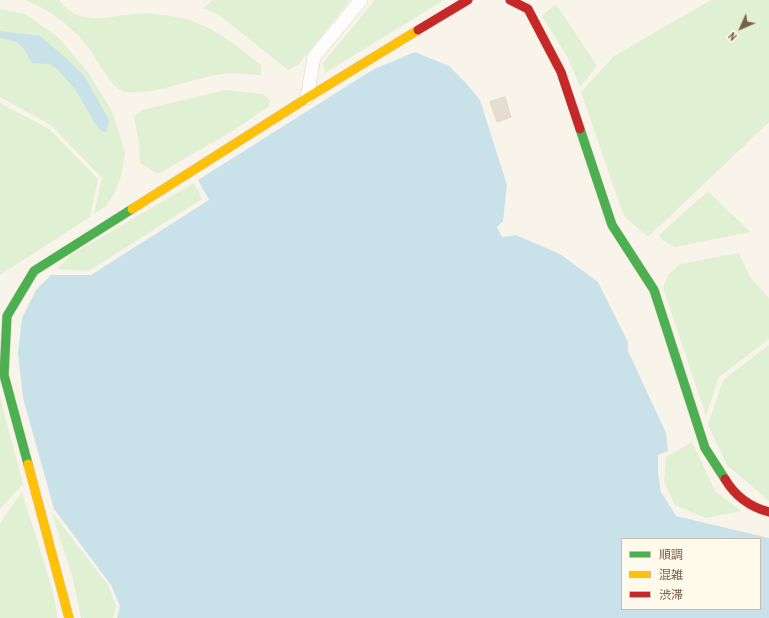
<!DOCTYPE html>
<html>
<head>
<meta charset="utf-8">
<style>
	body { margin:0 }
	#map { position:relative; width:769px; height:618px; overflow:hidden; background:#f8f4e9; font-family:"Archivo Narrow","Noto Sans JP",sans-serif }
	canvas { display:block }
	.legend { position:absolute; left:621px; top:538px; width:140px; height:72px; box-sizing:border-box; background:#fffaeb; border:1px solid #c9bca9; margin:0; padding:5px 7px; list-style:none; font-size:12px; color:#796046 }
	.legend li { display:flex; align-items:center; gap:8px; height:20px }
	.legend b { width:20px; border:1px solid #c9bca9 }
	.north { position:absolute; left:721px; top:8px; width:40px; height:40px; -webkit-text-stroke:3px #fffaeb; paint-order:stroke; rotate:225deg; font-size:11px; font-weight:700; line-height:16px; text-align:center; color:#796046 }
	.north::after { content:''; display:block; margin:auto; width:14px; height:18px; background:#796046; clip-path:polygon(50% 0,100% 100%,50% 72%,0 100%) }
</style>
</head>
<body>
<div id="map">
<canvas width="769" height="618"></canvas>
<ul class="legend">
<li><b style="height:5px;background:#4caf50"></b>順調</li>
<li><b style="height:5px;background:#ffc107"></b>混雑</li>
<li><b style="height:5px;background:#c62828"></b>渋滞</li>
</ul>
<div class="north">N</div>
</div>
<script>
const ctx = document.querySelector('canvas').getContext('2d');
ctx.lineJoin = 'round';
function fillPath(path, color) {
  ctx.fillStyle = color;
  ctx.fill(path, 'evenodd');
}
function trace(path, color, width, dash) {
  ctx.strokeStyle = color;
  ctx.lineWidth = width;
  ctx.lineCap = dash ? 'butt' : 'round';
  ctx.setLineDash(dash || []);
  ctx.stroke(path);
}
fillPath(new Path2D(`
	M25 0H59C83 31 115 13 147 13 155 14 181 17 189 20 217 29 238 47 261 65V75C249 75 234 72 222 74 192 78 157 95 126 92 112 91 95 55 86 44 70 25 48 9 25 0Z
	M213 0H350L299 64 288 70 219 15 203 8Z
	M375 0H444L325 73 323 63Z
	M711 0H769V122L648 237 624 216 581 92 614 56Z
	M556 4 597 66 580 87 568 58 542 16Z
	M0 9 25 14 58 37 87 71 112 111 125 152 122 173 114 194 106 206 94 214 102 178 51 125 0 97Z
	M225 90 263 94 270 100 268 107 231 132 158 174 140 163 139 145 134 116 142 110Z
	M0 103 49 129 98 179 90 217 0 275Z
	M194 183 202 199 89 271 57 269 69 256Z
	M708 191 750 232 675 247 662 240 659 235Z
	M739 253 750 277 769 298V339L719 377 706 416 663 287 668 275 680 264Z
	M769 345V501L727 465 708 425 723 380Z
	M0 397 23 484 0 509Z
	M692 442 715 491 741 511 706 518 675 505 664 482 666 457Z
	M22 492 53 592 58 618H0V523Z
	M51 511 108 585 116 606 113 618H81L73 579Z`), '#e0f0d2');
fillPath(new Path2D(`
	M0 31 40 36 66 58 85 77 109 120 107 131 103 132 96 125 75 89 57 69 50 64 32 63 24 49 17 42 0 38Z
	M415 52 449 66 466 83 480 100 507 185 503 221 497 227 502 237 516 235 560 254 598 282 628 342V351L666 433 668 451 658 455V473L661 492 676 516 769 538V618H117L120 606 111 585 54 509 23 398 18 353 22 318 36 290 51 275H91L209 200 198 180 374 69ZM622 539H760V609H622Z`), '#c9e2ea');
const building = new Path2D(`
	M505 97 511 117 497 122 490 102Z`);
fillPath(building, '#e5ddd0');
trace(building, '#e2d8cb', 1);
const street = new Path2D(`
	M307 98 314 57 361 0`);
const fast = new Path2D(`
	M580 129 612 225 654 290 705 448 725 479
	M28 464 4 375 7 316 34 271 132 209`);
const slow = new Path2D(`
	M132 209 307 98 418 30
	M28 464 69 618`);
const jam = new Path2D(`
	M510 0 528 9 561 72 580 129
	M418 30 468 0
	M725 479C735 496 750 507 769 512`);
trace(street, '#d7d1c7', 14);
trace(fast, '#d8d1c7', 10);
trace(slow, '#d8d1c7', 10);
trace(jam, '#d8d1c7', 10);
trace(street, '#fefdfc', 13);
trace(fast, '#4caf50', 9);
trace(slow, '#ffc107', 9);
trace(jam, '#c62828', 9);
</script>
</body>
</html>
